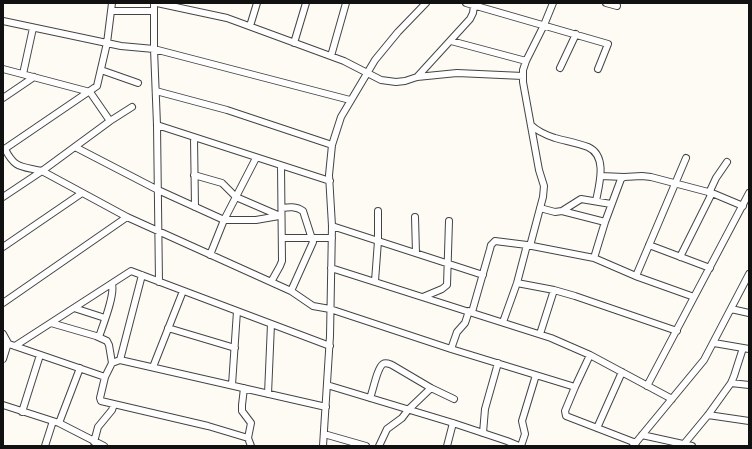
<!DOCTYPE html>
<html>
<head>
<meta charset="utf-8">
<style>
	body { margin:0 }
	#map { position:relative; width:752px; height:449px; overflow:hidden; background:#fefbf5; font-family:"Libre Baskerville",serif }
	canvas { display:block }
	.frame { position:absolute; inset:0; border:4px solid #111; pointer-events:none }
</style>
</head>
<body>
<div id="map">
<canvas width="752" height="449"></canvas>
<div class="frame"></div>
</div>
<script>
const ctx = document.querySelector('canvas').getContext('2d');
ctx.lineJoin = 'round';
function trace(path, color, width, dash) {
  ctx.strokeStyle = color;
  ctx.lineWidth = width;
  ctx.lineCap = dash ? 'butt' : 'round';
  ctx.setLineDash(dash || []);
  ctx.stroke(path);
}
const minor = new Path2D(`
	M154 3V49L157 125 159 282
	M157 3 227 18 344 61 381 80 396 82 405 81 417 77 457 73 523 76
	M466 3 608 44 598 69
	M606 3 617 6
	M111 11H154
	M3 21 121 46 154 49 350 100
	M250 26 257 3
	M451 41 526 61 544 25 553 3
	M294 43 306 3
	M331 56 346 3
	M526 61 523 70V82L539 170 544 186 543 197 530 246
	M560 68 576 34
	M3 69 90 92 110 121
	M101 70 138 83
	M23 74 33 28
	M417 77 470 19 473 13 474 5
	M156 91 227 110 332 145
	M3 98 34 77
	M157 125 330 181
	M531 125C538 132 546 135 555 138 566 141 578 143 588 147 608 156 599 185 596 201
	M194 138 195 207
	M75 147 158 190 224 220H256L279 216
	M5 149C15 169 21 166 42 171L110 121 132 107
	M3 150 97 86 107 43 112 3
	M194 175 222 183 236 197 280 216
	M601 176 624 177
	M709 193 716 178 727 162
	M3 197 42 171 127 217 291 291 313 306 330 309 451 349 575 387 565 411 566 416 636 443
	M282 208C289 207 296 206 303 211L313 242 291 291
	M540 208 555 212 562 211 581 199 611 204
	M562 211 605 222
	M415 217 416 253
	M332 226 483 275
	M282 238H332
	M649 245 710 268
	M3 247 82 193
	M210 255 224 220 256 158
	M680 257 712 193
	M594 258 605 222 621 179 624 177 642 176 651 177 712 193 743 206
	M331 268 551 338 590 355 672 399
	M636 276 686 158
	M375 281 378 241V211
	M271 282 280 266 282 261 281 166
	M517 283 554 290 575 296 677 331
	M423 297 442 289 447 285 449 221
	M3 303 127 217
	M74 308 105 318
	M731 309 749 313
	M472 312 490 249 491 245 495 241 527 245 594 258 638 277 694 297
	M503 322 517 283 527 245
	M51 323 96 336 107 341 109 345 112 363 105 377 100 398 101 401 208 426 248 438 251 446
	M168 328 235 348
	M3 334 8 343 3 359
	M540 334 554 290
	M99 337C103 325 115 295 112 284
	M3 342 105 377
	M714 343 749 349
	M15 346 131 271 330 346
	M451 349 457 332 465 323 469 311
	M120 360 142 275
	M112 363 120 360 326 407
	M153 367 183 291
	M731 383 749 385
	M232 385 237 311
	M327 385 453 423 507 441 519 446
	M647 386 749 193
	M575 387 590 355
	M244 388 242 405V411L251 423 248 438
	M268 394 271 324
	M370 398C373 391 377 368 383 364 386 362 389 364 392 365L431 388 454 399
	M3 405 59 423 104 446
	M22 412 40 355
	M708 415 749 421
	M59 423 80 368
	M597 428 622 372
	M483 433 485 409 498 363
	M324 434 366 446
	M642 435 692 446
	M94 442 98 427 112 410 114 404
	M684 444 708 415 731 383 734 376 743 348
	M45 446 53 421
	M323 446 330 336 332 226 329 175 332 145 341 117 375 60 398 32 426 3
	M379 446 387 429 402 418 408 410 431 388
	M447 446 453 423
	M521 446 525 434 522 421 536 375
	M633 446 704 360 749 274`);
trace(minor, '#444', 8);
trace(minor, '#fff', 6);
</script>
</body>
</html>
